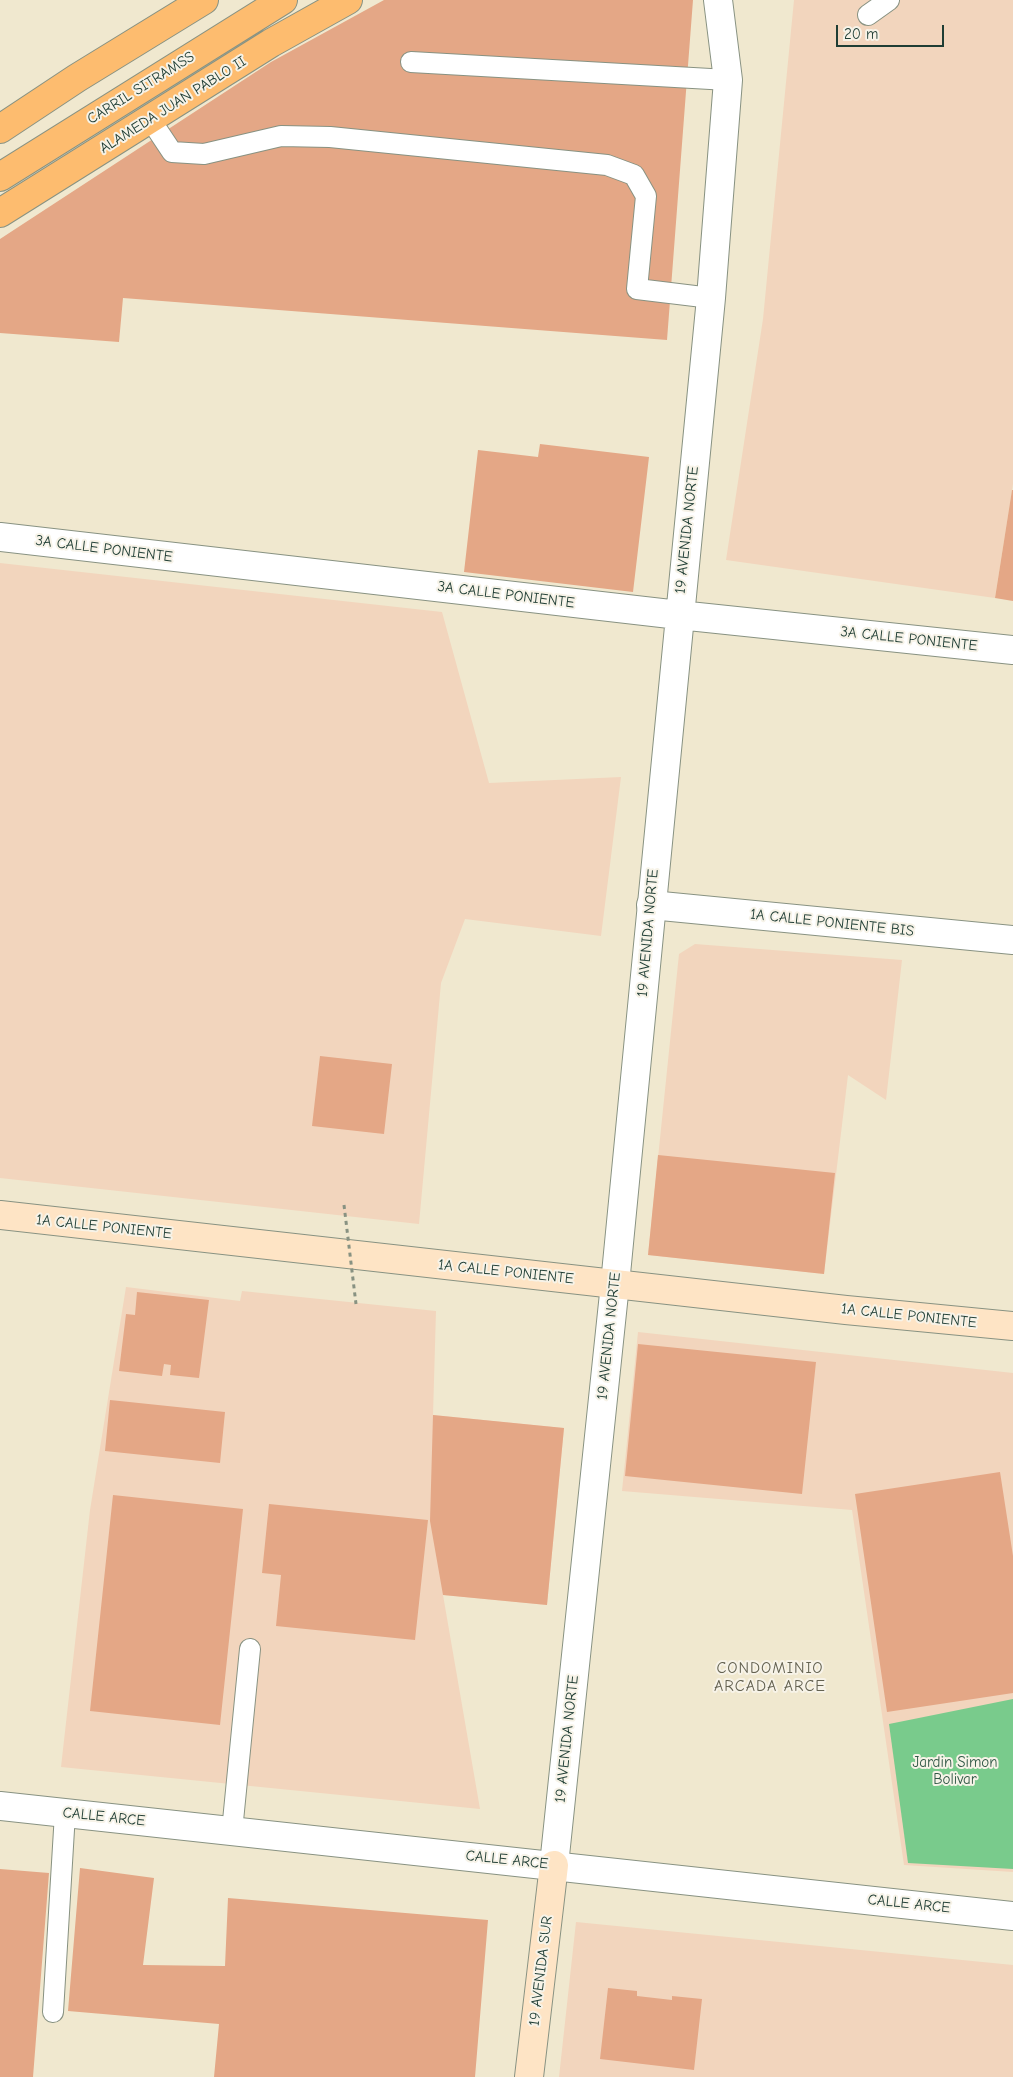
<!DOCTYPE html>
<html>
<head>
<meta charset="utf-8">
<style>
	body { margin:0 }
	#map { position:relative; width:1013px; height:2077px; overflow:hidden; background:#f0e8cf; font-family:"Comic Neue",sans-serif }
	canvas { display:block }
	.scale { position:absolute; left:836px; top:25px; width:108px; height:22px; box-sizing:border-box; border:2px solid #1f3d34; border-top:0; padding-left:6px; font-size:15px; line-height:18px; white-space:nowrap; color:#1f3d34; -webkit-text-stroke:4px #f7f3e8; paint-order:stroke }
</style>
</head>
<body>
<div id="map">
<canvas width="1013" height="2077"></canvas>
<div class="scale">20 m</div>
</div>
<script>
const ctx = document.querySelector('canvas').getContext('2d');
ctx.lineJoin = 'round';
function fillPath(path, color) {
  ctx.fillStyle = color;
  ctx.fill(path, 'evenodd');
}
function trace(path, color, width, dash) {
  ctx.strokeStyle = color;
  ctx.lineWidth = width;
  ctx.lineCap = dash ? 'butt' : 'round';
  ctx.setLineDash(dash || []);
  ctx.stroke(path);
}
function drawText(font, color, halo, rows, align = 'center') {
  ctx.font = font + ' "Comic Neue",sans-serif';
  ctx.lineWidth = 4;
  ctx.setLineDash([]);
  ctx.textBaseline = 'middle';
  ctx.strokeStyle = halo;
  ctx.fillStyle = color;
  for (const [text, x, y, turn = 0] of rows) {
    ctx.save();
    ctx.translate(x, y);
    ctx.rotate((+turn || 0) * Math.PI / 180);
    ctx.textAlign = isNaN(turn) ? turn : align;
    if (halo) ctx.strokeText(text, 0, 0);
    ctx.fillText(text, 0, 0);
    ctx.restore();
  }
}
fillPath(new Path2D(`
	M794 0H1013V484L995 598 726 560 763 319Z
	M0 563 442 612 489 783 621 777 601 936 465 919 441 983 419 1224 0 1178Z
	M695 944 902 960 886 1100 848 1075 824 1274 648 1255 679 954Z
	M126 1287 240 1301 242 1291 436 1311 433 1415 564 1428 547 1605 443 1595 480 1809 61 1767 90 1510Z
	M638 1332 1013 1373V1872L904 1865 852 1510 622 1491Z
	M576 1922 1013 1965V2077H559Z`), '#f2d5bd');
fillPath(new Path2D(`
	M1013 1699V1869L908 1863 889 1724Z`), '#79cb8c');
fillPath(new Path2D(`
	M384 0H693L667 340 123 298 119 342 0 333V239L271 62Z
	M540 444 649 457 633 592 464 572 478 450 538 457Z
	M1012 490H1013V601L995 598Z
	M320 1056 392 1064 384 1134 312 1126Z
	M658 1155 835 1173 824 1274 648 1255Z
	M137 1292 209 1300 199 1378 170 1375 171 1365 164 1364 162 1376 119 1371 126 1314 135 1315Z
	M638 1344 816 1362 802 1494 625 1476Z
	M110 1400 225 1412 220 1463 105 1451Z
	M433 1415 564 1428 547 1605 443 1595 430 1521Z
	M1000 1472 1013 1556V1693L887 1712 855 1494Z
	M113 1495 243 1509 220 1725 90 1711Z
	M269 1504 428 1520 415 1640 276 1626 281 1575 262 1573Z
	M80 1868 154 1878 143 1965 225 1966 228 1898 488 1920 475 2077H214L219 2024 68 2011Z
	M0 1869 49 1873 33 2077H0Z
	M608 1988 637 1991V1996L672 2000V1996L702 1999 694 2070 600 2059Z`), '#e4a786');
const service = new Path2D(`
	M868 15 889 0
	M411 62 728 80
	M150 119 172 152 204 154 281 136 330 137 607 165 634 175 646 196 637 289 711 298
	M232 1831 250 1649
	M53 2012 65 1813`);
const minor = new Path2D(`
	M651 905 1013 940
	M0 1806 1013 1916`);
const tertiary = new Path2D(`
	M0 537 679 615 1013 650
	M554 1865 615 1284 711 298 728 80 718 0`);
const secondary = new Path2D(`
	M0 1215 846 1310 1013 1326
	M529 2077 554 1865`);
const primary = new Path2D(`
	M0 129 77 78 204 0
	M0 177 283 0
	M0 213 271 43 348 0`);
trace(service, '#889282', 22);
trace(minor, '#889282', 30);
trace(tertiary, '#889282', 30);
trace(secondary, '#889282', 30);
trace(primary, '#889282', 30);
trace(service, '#fff', 20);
trace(minor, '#fff', 28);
trace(tertiary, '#fff', 28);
trace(secondary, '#fee4c5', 28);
trace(primary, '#fdbc6f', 28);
trace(new Path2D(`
	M344 1205 356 1304`), '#889282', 3, [4, 4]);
drawText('15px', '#1f3d34', '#f7f3e8', [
	["CARRIL SITRAMSS",141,88,-32],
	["ALAMEDA JUAN PABLO II",173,105,-32],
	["19 AVENIDA NORTE",687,530,-84],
	["3A CALLE PONIENTE",104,549,7],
	["3A CALLE PONIENTE",506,595,7],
	["3A CALLE PONIENTE",909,639,6],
	["1A CALLE PONIENTE BIS",832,923,6],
	["19 AVENIDA NORTE",648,933,-85],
	["1A CALLE PONIENTE",104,1227,6],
	["1A CALLE PONIENTE",506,1272,6],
	["1A CALLE PONIENTE",909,1316,6],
	["19 AVENIDA NORTE",609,1336,-84],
	["19 AVENIDA NORTE",567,1739,-84],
	["CALLE ARCE",104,1817,6],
	["CALLE ARCE",507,1860,6],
	["CALLE ARCE",909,1904,6],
	["19 AVENIDA SUR",541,1971,-83]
]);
drawText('15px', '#315946', '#f7f3e8', [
	["Jardin Simon",955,1763],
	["Bolivar",955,1780]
]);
ctx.letterSpacing = '1px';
drawText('16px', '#646251', '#f7f3e8', [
	["CONDOMINIO",770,1668],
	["ARCADA ARCE",770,1686]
]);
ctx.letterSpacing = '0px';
</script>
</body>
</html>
